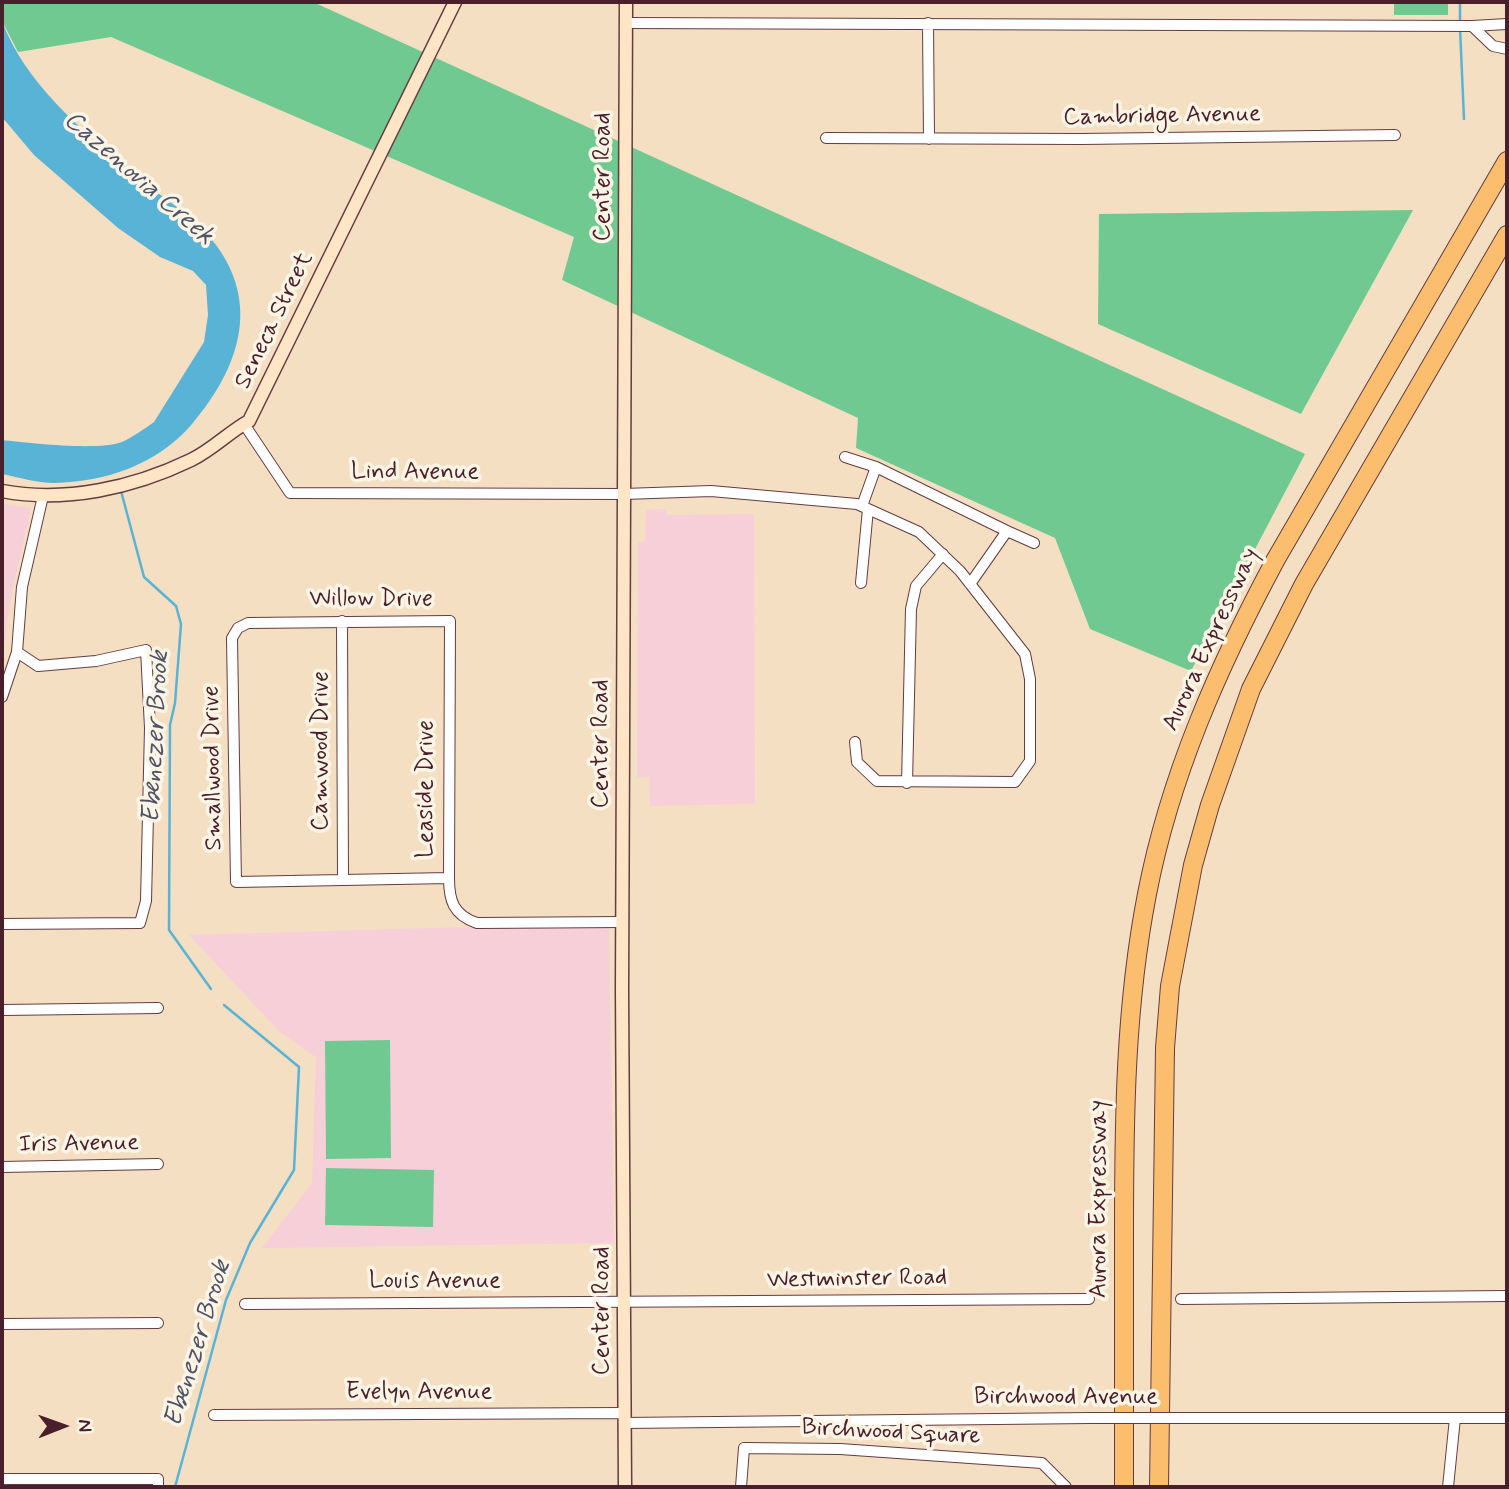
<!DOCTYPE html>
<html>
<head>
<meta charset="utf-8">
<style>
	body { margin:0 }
	#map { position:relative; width:1509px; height:1489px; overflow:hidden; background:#f4dfc2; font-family:Mynerve,sans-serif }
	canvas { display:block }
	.frame { position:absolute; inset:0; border:4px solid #4a1f2b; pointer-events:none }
	.north { position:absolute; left:28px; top:1391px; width:70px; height:70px; -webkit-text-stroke:5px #fcf5e5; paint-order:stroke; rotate:89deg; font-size:19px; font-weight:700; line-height:28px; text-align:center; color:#4a1f2b }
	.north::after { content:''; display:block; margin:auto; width:24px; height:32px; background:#4a1f2b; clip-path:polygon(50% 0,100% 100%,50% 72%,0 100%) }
</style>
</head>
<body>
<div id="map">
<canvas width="1509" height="1489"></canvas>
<div class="frame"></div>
<div class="north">N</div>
</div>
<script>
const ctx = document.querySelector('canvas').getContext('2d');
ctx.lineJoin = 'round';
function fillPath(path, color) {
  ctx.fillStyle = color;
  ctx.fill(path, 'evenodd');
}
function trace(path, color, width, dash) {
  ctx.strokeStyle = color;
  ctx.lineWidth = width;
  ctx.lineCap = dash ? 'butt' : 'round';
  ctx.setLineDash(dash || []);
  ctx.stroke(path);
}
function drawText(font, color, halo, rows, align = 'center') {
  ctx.font = font + ' Mynerve,sans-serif';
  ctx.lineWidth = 7;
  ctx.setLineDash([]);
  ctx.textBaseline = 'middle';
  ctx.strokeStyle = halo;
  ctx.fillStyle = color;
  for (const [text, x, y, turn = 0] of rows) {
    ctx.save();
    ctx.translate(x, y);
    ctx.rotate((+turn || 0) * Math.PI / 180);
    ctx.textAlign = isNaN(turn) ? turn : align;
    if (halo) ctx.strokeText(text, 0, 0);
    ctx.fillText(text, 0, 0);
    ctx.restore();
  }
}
fillPath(new Path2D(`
	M2 504 31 508 10 602 2 661Z
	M666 509 667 515 754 514 755 804 650 806 649 777H637L638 542 645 541 646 510Z
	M609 923 614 1243 262 1248 312 1183 316 1057 280 1032 189 935Z`), '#f6cfd9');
fillPath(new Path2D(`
	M2 2H313L1305 454 1191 671 1090 629 1055 538 856 448 858 418 562 280 574 237 111 37 18 52 2 21Z
	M1394 2H1448V15H1394Z
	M1413 210 1301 414 1098 324 1099 214Z
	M390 1040 391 1158 326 1159 325 1041Z
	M326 1168 434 1170 433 1227 325 1225Z`), '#70c990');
fillPath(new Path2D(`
	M2 21C25 83 80 128 128 170 153 192 185 209 207 234 263 297 242 365 192 424 158 464 106 482 54 483 37 483 18 477 2 474V440C28 443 98 451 122 442 133 437 144 429 154 422L204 342 208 315 206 285 193 271 160 257 118 228 34 155 2 117Z`), '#59b3d6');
trace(new Path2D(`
	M1460 2V22
	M1460 28 1464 119
	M121 491 144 577 176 606 181 624 175 703 170 725 169 930 211 989
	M175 1487 226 1300 250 1243 294 1170 299 1067 224 1005`), '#59b3d6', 2.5);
const street = new Path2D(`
	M627 23 1472 26
	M928 23 929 139
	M1507 24 1472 26 1493 46 1507 49
	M826 138 1081 139 1395 135
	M244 424 290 493 624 494 711 491 857 504 919 532 960 571 1025 654 1030 679V761L1015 782 877 781 857 762 855 742
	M845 457 876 467
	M862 506 876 467 1007 531 970 584
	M1007 531 1034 543
	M861 583 868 509
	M342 621 343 880
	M2 697 17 652 22 587 43 496
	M907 783 911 609 916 586 943 554
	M449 878 236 882 232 638 238 628 248 623 450 621 449 878C449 900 453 915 477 923L623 922
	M2 924 140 923 146 901 150 728 146 650 96 661 38 666 17 652
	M2 1010 158 1008
	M2 1167 158 1164
	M1181 1299 1507 1296
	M245 1304 1089 1299
	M2 1324 158 1323
	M214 1415 624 1413
	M1187 1418H1507
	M624 1423 1090 1418
	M2 1479H158V1487
	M741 1487 744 1448 840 1449 1042 1463 1066 1487
	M1448 1487 1455 1418`);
const secondary = new Path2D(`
	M2 491C65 503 133 488 191 460 212 450 229 432 249 421L455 2
	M625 1487 622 988 626 2`);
const highway = new Path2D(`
	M1124 1487C1124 1402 1124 1317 1124 1232 1124 1119 1125 1007 1147 894 1170 775 1219 665 1276 559L1507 161
	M1159 1487 1165 1048 1170 986 1193 865 1210 805 1251 689 1304 584 1507 235`);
trace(street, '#643c42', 12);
trace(secondary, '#643c42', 15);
trace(highway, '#643c42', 20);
trace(street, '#fff', 10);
trace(secondary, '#fde5c5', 12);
trace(highway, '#fabe6e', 18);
const streetBridge = new Path2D(`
	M1090 1418H1187`);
trace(streetBridge, '#643c42', 12, []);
trace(streetBridge, '#fff', 10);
drawText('24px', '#4a1f2b', '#fcf5e5', [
	["Cambridge Avenue",1162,117,-1],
	["Center Road",604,177,-90],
	["Seneca Street",275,321,-64],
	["Lind Avenue",415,473],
	["Willow Drive",371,600],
	["Aurora Expressway",1212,640,-65],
	["Center Road",602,744,-90],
	["Camwood Drive",322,751,-90],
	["Smallwood Drive",214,768,-91],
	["Leaside Drive",427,789,-90],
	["Iris Avenue",79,1145,-1],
	["Aurora Expressway",1100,1199,-90],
	["Westminster Road",857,1280,-1],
	["Louis Avenue",435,1282],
	["Center Road",603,1311,-90],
	["Evelyn Avenue",419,1393],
	["Birchwood Avenue",1066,1398],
	["Birchwood Square",891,1433,3]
]);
drawText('italic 26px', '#4f5367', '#fcf5e5', [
	["Cazenovia Creek",138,179,41],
	["Ebenezer Brook",157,737,-87],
	["Ebenezer Brook",199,1344,-73]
]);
</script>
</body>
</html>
